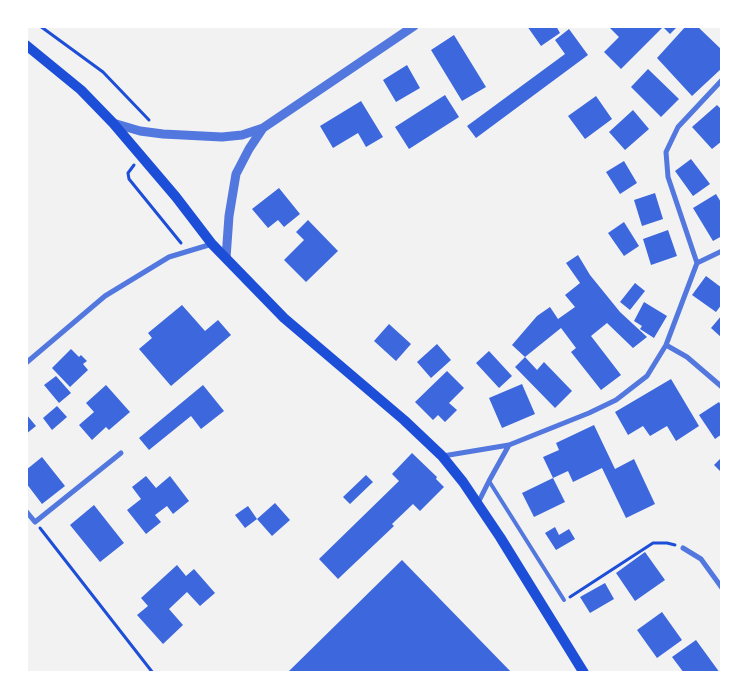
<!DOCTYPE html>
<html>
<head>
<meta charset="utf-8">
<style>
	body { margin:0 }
	#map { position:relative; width:748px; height:699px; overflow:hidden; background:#f2f2f2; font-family:"Zilla Slab",serif }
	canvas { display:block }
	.frame { position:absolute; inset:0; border:28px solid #fff; pointer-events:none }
</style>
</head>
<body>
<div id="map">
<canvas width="748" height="699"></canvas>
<div class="frame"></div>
</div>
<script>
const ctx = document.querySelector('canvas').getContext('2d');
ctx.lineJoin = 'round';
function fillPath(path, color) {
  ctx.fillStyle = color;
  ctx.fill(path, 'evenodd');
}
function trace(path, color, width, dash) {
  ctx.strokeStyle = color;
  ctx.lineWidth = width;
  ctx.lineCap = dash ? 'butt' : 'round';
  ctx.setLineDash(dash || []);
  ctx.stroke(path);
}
fillPath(new Path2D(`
	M527 26H556L560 33 541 46Z
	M608 26H678L670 34 663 27 621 69 604 52 619 37Z
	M686 26H697L722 50V68L692 96 657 58Z
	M569 29 588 55 476 138 467 126 565 54 555 40Z
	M454 35 486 87 462 101 431 50Z
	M407 65 420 88 396 102 383 80Z
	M648 69 679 99 661 117 631 87Z
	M445 95 459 117 409 149 395 127Z
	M596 96 612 119 585 139 568 116Z
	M361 101 383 137 366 147 358 133 333 148 320 126Z
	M717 105 722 110V141L712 149 692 127Z
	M633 110 649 129 625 150 609 132Z
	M691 159 710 184 693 196 675 171Z
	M624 161 637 183 620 194 606 172Z
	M279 188 300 214 284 227 278 220 268 228 252 209Z
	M655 193 663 219 642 226 634 200Z
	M716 194 722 204V236L713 241 693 208Z
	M308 220 338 251 306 282 284 260 304 240 296 232Z
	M624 222 639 246 624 256 608 233Z
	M668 230 677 256 651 265 643 239Z
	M578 255 590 275 620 312 647 337 633 348 607 323 591 336 621 375 601 390 571 352 576 348 561 328 525 357 512 345 537 316 550 307 558 319 575 307 565 295 580 283 566 263Z
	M706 276 722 288V304L716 312 692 295Z
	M635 283 645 291 630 310 620 302Z
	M644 302 667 316 654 338 640 329 642 326 634 321Z
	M182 305 205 331 218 320 231 335 171 386 139 349 152 338 148 333Z
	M722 315V338L711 328Z
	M389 324 411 344 396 361 374 341Z
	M437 344 451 360 431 378 417 362Z
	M71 349 79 357 81 355 87 361 83 364 88 370 70 387 52 368Z
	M489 351 512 376 499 388 476 363Z
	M525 357 537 370 544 362 572 391 555 408 515 367Z
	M447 371 464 388 449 403 457 410 445 422 438 415 433 420 415 402Z
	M56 376 71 393 59 403 44 385Z
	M671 379 699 426 676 441 667 426 650 436 643 426 628 435 615 412Z
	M522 384 535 414 502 428 489 398Z
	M106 385 130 412 109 430 106 427 92 440 79 425 94 412 86 403Z
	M203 385 224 411 201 429 191 416 149 450 139 438Z
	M719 402 722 407V434L715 439 699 415Z
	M57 406 67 417 52 430 43 418Z
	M26 414 36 426 26 434Z
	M594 425 615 469 634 459 655 504 626 518 602 468 573 482 568 471 553 478 543 457 559 450 556 443Z
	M412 453 437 477 436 479 444 487 420 511 413 504 392 524 394 526 338 579 319 559 399 481 392 474Z
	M42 457 65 486 42 504 26 483V470Z
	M722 457V473L714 465Z
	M366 475 373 482 350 504 343 497Z
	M146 476 156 488 170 476 189 501 173 514 167 506 155 515 161 522 146 534 127 510 141 499 132 487Z
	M553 478 565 502 534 517 522 493Z
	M275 503 290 520 272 536 257 519 245 528 235 515 248 506 257 519Z
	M94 505 124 543 100 562 70 525Z
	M555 527 559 535 569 529 575 539 556 550 545 533Z
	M645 552 665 580 635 601 616 573Z
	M402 560 512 673H287Z
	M177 565 186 576 194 569 215 593 200 606 187 592 169 609 183 625 163 644 137 615 148 606 141 598Z
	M605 583 614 599 590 613 580 597Z
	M662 612 682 640 657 658 637 630Z
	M696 640 720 673H684L672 657Z`), '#3d67dc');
trace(new Path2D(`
	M40 26 103 72 149 120
	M134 165 128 173 129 179 181 243
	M40 528 153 673
	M570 597 653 543H667L675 545`), '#1d4ed8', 3);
trace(new Path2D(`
	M489 481 564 600`), '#5277de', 4);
trace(new Path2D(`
	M697 263 722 251
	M666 345 687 357 722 387
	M26 363 105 296 169 257 212 244
	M443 456 509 445 589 413 616 400 647 376 666 345 697 263 668 177 666 152 678 127 722 80
	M478 503 489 481 509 445
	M26 511 35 522 121 453
	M683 548 701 559 722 588`), '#5277de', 5);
trace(new Path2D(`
	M113 123 140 131 163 134 222 137 242 135 263 128 414 26
	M226 258 229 216 236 174 249 149 263 128`), '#5277de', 9);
trace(new Path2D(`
	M26 45 81 90 113 123 176 197 212 244 284 318 404 420 442 456 463 482 500 537 584 673`), '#1d4ed8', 10);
</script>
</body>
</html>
